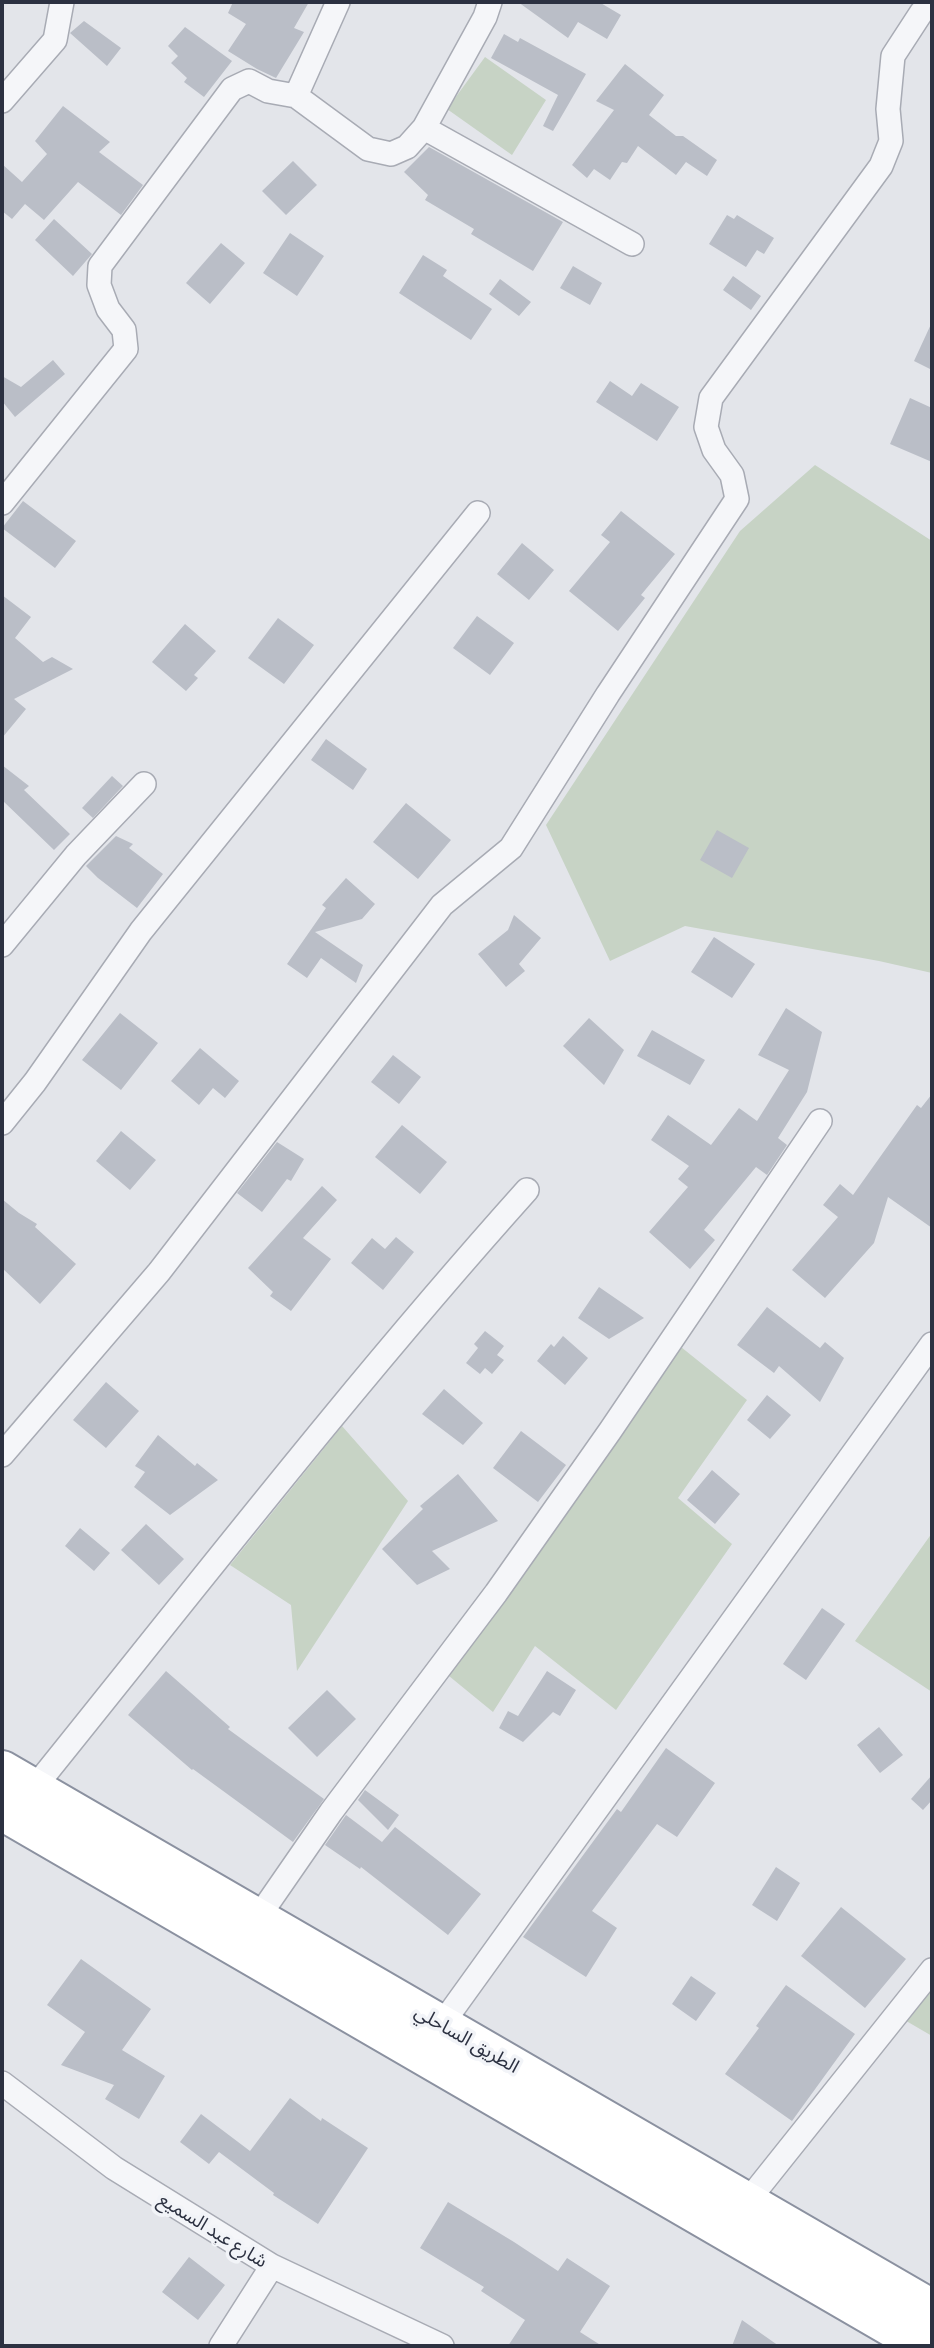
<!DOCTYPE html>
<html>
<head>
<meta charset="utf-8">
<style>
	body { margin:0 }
	#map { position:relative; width:934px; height:2348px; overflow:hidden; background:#e3e5ea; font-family:Commissioner,sans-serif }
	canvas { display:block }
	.frame { position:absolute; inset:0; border:4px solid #2c3141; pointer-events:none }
</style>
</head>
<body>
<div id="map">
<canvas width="934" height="2348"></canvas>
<div class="frame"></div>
</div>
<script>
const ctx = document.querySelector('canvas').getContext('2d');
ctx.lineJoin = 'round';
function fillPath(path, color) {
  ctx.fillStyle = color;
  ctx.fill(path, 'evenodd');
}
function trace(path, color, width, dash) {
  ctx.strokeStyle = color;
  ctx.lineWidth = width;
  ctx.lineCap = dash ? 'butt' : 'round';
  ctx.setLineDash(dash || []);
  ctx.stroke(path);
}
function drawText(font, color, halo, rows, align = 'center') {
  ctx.font = font + ' Commissioner,"Noto Sans Arabic",sans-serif';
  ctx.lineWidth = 7;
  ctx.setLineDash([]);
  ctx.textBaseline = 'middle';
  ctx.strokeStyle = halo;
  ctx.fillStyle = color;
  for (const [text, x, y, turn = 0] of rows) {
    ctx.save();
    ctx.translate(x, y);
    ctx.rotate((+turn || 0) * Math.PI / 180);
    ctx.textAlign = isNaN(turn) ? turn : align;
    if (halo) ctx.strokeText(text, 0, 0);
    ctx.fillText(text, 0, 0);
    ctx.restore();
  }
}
fillPath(new Path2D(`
	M485 57 546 100 512 155 447 109Z
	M815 465 932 541V973L879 961 685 926 610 961 546 825 740 531Z
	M681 1347 747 1400 678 1498 732 1544 616 1710 535 1646 493 1712 449 1676Z
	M342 1426 408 1501 297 1671 291 1605 230 1565Z
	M932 1533V1692L855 1641Z
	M932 1972V2036L896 2015Z`), '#c7d3c5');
fillPath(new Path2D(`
	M233 2H309L294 28 304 32 276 78 257 69 228 51 246 24 228 13Z
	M518 2H599L621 15 607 39 578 22 568 38Z
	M84 21 121 48 107 66 70 33Z
	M185 27 232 61 204 97 184 82 187 78 171 63 178 56 168 46Z
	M504 34 518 42 520 38 586 74 553 131 543 126 558 95 491 58Z
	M625 64 664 95 649 115 676 136H683L717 160 707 176 686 162 676 175 638 146 627 163 622 162 610 180 594 169 587 178 572 165 614 110 596 101Z
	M63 106 110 142 99 152 143 185 121 215 78 182 44 220 25 204 12 219 2 211V164L22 182 47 154 35 141Z
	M429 147 563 222 533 271 471 234 474 229 425 200 428 195 404 172Z
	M293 161 317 185 286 215 262 191Z
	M727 215 734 219 737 215 774 238 764 254 757 250 746 267 709 244Z
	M54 219 92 254 73 276 35 240Z
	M290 233 324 256 297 296 263 273Z
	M221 243 245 263 210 304 186 283Z
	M423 255 447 270 443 276 492 309 471 340 399 293Z
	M573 266 602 283 590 305 560 288Z
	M733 276 761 296 751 310 723 290Z
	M500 279 531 302 519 316 489 294Z
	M932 322V370L914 361Z
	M53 360 65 374 15 417 2 401V376L21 387Z
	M610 381 632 396 641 383 679 407 657 441 596 402Z
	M910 398 932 408V462L890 444Z
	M23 501 76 541 55 568 2 528Z
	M621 511 675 554 641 595 645 598 618 631 569 591 610 542 601 535Z
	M522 543 554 570 529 600 497 574Z
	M2 595 31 617 15 638 43 662 52 657 73 669 14 699 26 709 2 738Z
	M477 616 514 643 490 675 453 648Z
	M278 618 314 645 284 684 248 658Z
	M185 624 216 651 194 675 198 678 186 691 152 662Z
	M326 739 367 769 353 790 311 760Z
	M2 765 29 786 24 790 70 834 54 850 2 800Z
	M112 776 123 786 93 818 82 808Z
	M406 803 451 840 418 879 373 842Z
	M717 830 749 848 732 878 700 860Z
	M116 836 133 844 129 848 163 874 137 908 98 878 86 866Z
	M346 878 375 904 362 919 315 932 363 965 356 983 321 958 307 978 287 964 326 908 322 905Z
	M514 915 541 938 519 964 525 971 506 987 478 954 508 930Z
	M714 937 755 964 732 998 691 972Z
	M786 1008 822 1032 807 1092 778 1138 787 1145 767 1175 756 1167 704 1230 715 1240 690 1269 649 1232 688 1187 678 1179 689 1166 651 1140 668 1115 711 1145 739 1108 757 1121 789 1070 758 1055Z
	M120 1013 158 1043 121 1090 82 1060Z
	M589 1018 624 1050 604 1085 563 1046Z
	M652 1030 705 1060 690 1085 637 1056Z
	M200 1048 239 1081 225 1098 213 1088 199 1105 171 1081Z
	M393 1055 421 1077 399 1104 371 1082Z
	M932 1094V1228L888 1197 874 1243 825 1298 792 1270 838 1217 823 1205 840 1184 853 1195 917 1105 921 1108Z
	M402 1125 447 1162 420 1194 375 1157Z
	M121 1131 156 1160 130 1190 96 1161Z
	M277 1142 304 1159 291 1181 287 1179 262 1212 237 1193Z
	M322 1186 337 1200 303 1238 331 1259 291 1311 270 1296 273 1292 248 1268Z
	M2 1199 19 1213 37 1224 35 1227 76 1264 40 1304 2 1268Z
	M396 1237 414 1252 383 1290 351 1263 372 1238 385 1249Z
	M599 1287 644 1318 609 1339 578 1318Z
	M767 1307 820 1348 825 1342 844 1358 820 1402 779 1366 774 1373 737 1345Z
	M485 1331 504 1346 497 1355 504 1360 492 1374 485 1368 480 1374 466 1363 478 1348 474 1344Z
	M563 1336 588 1358 565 1385 537 1361 551 1344 554 1347Z
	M106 1382 139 1411 106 1448 73 1420Z
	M444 1389 483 1423 463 1445 422 1414Z
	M767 1395 791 1415 770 1439 747 1420Z
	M521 1431 566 1465 538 1502 493 1468Z
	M158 1435 195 1466 197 1463 218 1480 170 1515 134 1487 145 1472 135 1466Z
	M712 1470 740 1494 715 1524 687 1500Z
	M458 1474 498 1521 432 1551 450 1569 417 1585 382 1549 423 1509 420 1506Z
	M146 1524 184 1559 159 1585 121 1550Z
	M80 1528 110 1553 94 1571 65 1546Z
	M822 1608 845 1624 806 1680 783 1664Z
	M166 1671 230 1727 228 1729 324 1799 293 1842 193 1769 192 1770 128 1715Z
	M547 1671 576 1690 560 1716 553 1712 523 1742 499 1728 508 1711 518 1716Z
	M327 1690 356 1719 317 1757 288 1728Z
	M879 1727 903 1755 880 1773 857 1745Z
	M666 1748 715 1783 677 1837 657 1824 592 1911 617 1928 586 1977 523 1937 617 1809 621 1812Z
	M932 1775V1800L923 1810 911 1799Z
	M365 1790 399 1815 388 1830 358 1800Z
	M346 1815 382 1842 395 1827 481 1894 448 1935 361 1867 360 1869 325 1845Z
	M776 1867 800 1883 777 1921 752 1905Z
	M841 1907 906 1959 865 2008 801 1956Z
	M81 1959 151 2009 122 2050 165 2076 139 2119 105 2099 114 2085 61 2065 85 2032 47 2005Z
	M691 1976 716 1993 696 2021 672 2004Z
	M786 1985 855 2034 792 2121 725 2074 759 2028 756 2026Z
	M290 2098 321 2121 322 2118 368 2148 318 2224 273 2195 274 2193 219 2152 209 2164 180 2142 201 2114 250 2151Z
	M448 2202 514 2242 558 2271 567 2258 610 2286 580 2332 602 2346H508L525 2320 481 2291 484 2287 420 2248Z
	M189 2257 225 2285 198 2320 162 2292Z
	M742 2320 779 2346H732Z`), '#babec7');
const street = new Path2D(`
	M296 96 338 2
	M2 101 55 40 62 2
	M424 128 632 244
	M2 503 126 349 124 330 108 309 99 285 100 266 232 89 249 81 268 91 296 96 368 149 391 154 407 147 424 128 485 17 490 2
	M2 945 76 855 144 784
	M2 1123 35 1082 141 931 478 513
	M2 1455 159 1272 442 905 511 848 608 694 737 499 732 475 714 450 706 427 711 398 881 166 891 141 888 109 893 56 921 13 932 2
	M34 1788C196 1587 355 1382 527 1190
	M257 1919 331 1812 496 1593 610 1431 820 1121
	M442 2024 932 1344
	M2 2083 114 2168 272 2266 442 2346
	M746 2203 932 1970
	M221 2346 272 2266`);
const highway = new Path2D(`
	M2 1770 932 2309
	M2 1811 924 2346`);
trace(street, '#a8abb4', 26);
trace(highway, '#8b91a0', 42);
trace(street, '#f5f6f9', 23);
trace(highway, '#fff', 38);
drawText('19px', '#2c3141', '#f2f4f8', [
	["الطريق الساحلي",467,2039,30],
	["شارع عبد السميع",213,2230,32]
]);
</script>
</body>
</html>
